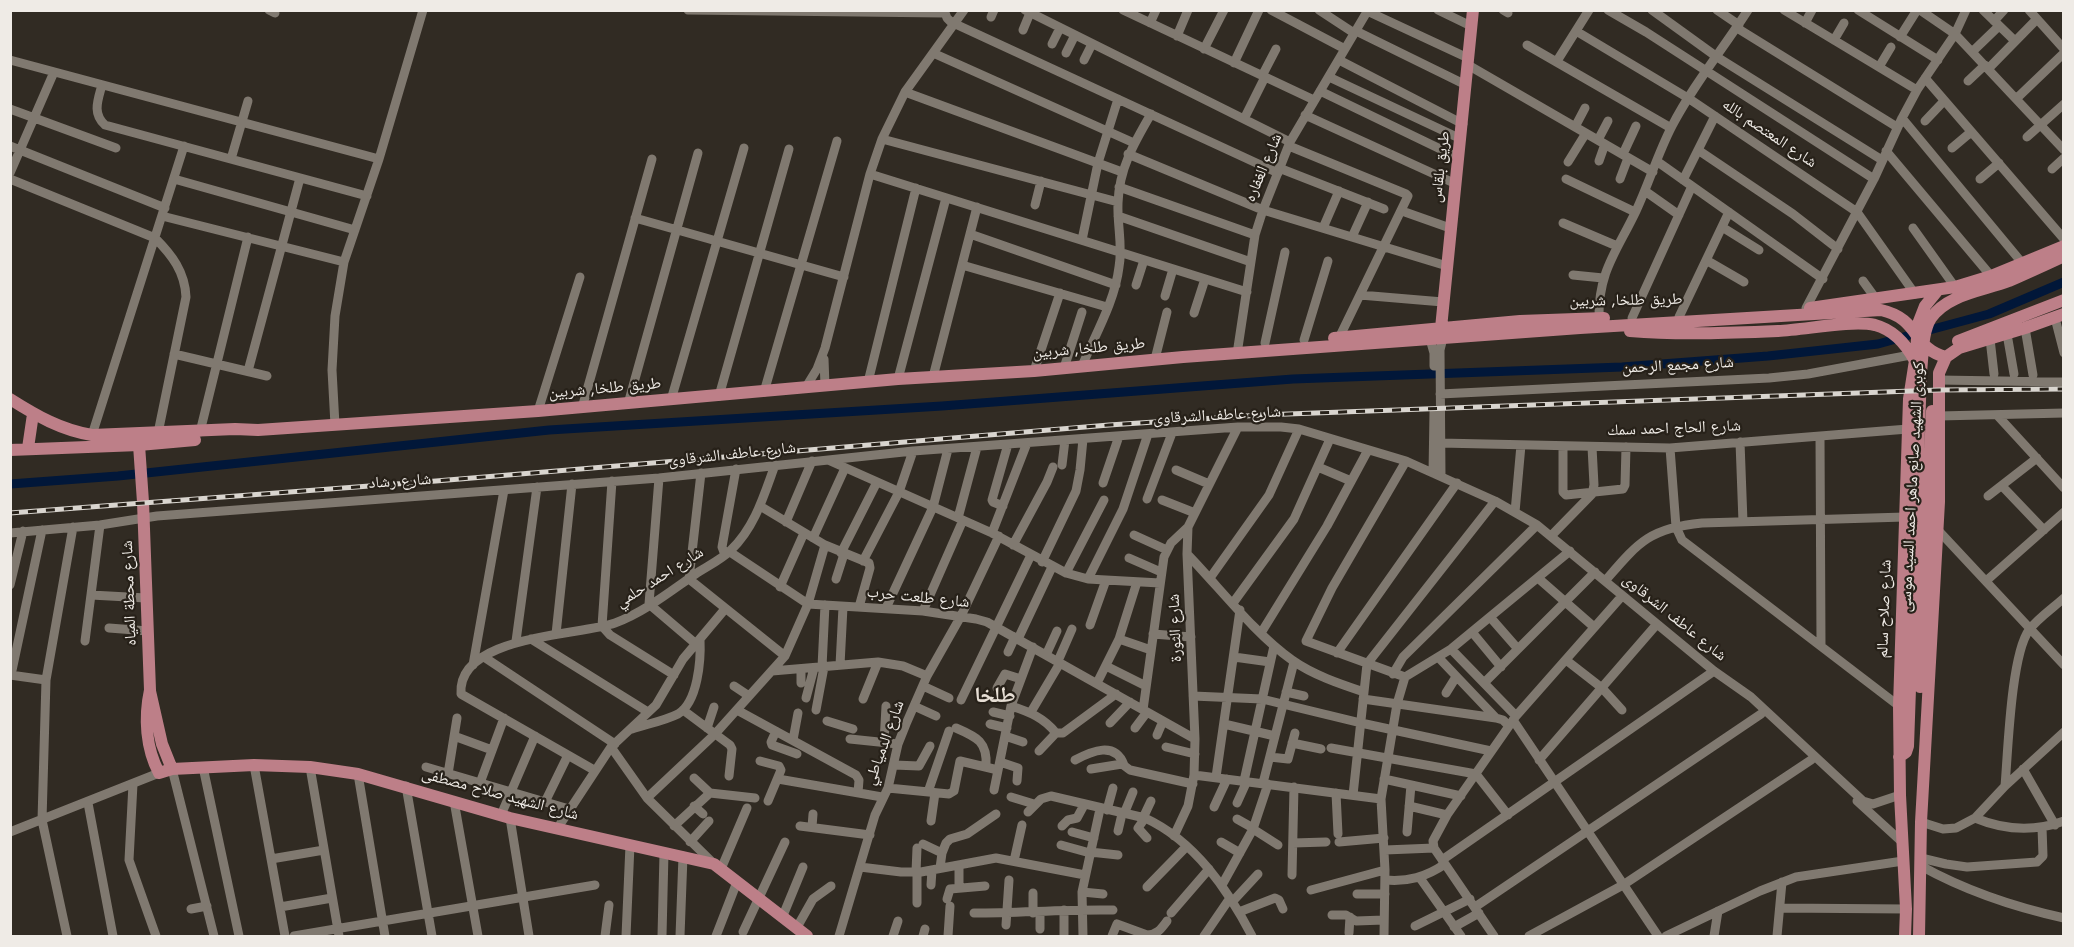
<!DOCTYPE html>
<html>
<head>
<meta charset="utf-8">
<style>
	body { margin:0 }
	#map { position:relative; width:2074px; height:947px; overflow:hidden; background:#312b23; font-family:Jost,sans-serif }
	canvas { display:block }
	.frame { position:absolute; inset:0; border:12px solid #efebe6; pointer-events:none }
</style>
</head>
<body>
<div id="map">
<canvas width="2074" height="947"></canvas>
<div class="frame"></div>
</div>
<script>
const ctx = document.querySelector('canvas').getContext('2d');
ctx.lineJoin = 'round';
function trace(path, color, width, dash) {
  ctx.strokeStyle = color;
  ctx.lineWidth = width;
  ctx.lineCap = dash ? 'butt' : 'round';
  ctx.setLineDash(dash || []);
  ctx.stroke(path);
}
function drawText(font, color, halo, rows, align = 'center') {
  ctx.font = font + ' Jost,"Noto Naskh Arabic",sans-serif';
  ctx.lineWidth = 4.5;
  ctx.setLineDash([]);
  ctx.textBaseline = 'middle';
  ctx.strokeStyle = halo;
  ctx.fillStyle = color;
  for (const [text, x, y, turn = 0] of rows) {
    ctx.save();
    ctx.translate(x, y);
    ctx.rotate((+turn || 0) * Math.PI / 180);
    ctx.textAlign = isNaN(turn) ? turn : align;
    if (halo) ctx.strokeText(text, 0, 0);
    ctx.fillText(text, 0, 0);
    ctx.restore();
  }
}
trace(new Path2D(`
	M1922 332 1989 314 2064 282
	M10 484 118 476 549 430 942 406 1293 379 1622 367 1768 356 1878 344 1907 336`), '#011739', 9);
trace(new Path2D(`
	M269 10 275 13
	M688 10 944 13
	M944 10 947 18 951 22 1278 173
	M1025 10 1290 142
	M1123 10 1314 100
	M1271 10 1345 49
	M1319 10 1354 33
	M1438 10 1471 26
	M1503 10 1508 13
	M1608 10 1646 32 1874 179
	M1652 10 1717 57 1882 160
	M1717 10 1739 25
	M1784 10 1917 90
	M1858 10 1938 60
	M1920 10 1955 34 2064 150
	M1983 10 2015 41
	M2029 10 2064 49
	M1367 11 1468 58
	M991 17 994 10
	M1994 21 2004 10
	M1150 23 1156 10
	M1805 23 1812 10
	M1737 28 1897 127
	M1023 30 1030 13
	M1356 31 1466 85
	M1576 31 1688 98 1857 212 1915 294
	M1177 36 1188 10
	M1900 37 1917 10
	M1834 40 1844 23
	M1052 44 1060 28
	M1527 45 1671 128
	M1204 49 1224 10
	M1972 52 1999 26
	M933 53 1134 143
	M1066 53 1075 35
	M10 60 379 159
	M1084 60 1092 44
	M1339 60 1463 124
	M1557 61 1589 10
	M1234 63 1259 10
	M1468 65 1653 172
	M1879 67 1891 47
	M1988 69 2037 19
	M1262 76 1276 49
	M1329 77 1461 139
	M1925 78 2064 239
	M1968 81 1985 65
	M102 85C98 100 92 113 105 125L367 196
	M1320 91 1459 158
	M905 92 1122 172
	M2016 99 2064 53
	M10 109 116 148
	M1305 115 1456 184
	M1902 118 2023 264
	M1244 119 1265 77
	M1925 121 1944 101
	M1575 127 1585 108
	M2027 137 2064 104
	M882 139 1118 202
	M1598 140 1608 121
	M10 146 165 208
	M1289 146 1406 194 1408 196 1339 338
	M1952 148 1971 132
	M1698 150 1793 214 1838 249
	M1886 151 1991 276
	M1128 154 1263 210 1447 266
	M1623 154 1636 126
	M231 159 248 101
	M1599 161 1605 144
	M1568 162 1586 133
	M1658 162 1823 279
	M1279 168 1384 209
	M2052 169 2064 158
	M10 173 54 72
	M870 174 1247 292
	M10 179 155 238C172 255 185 272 186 297L158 433
	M174 179 355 230
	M1566 179 1635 212
	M1620 179 1628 158
	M1980 179 1999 163
	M1683 180 1715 116
	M1119 187 1255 235
	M1645 191 1679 215
	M1035 205 1041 181
	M1402 211 1450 228
	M162 216 344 262
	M1118 216 1251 262
	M635 218 844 277
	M1563 223 1617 246
	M1722 227 1759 250
	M1323 228 1339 191
	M1913 228 1955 287
	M970 234 1116 285
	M1352 237 1368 202
	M1082 240 1098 163 1118 99
	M1706 260 1744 282
	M962 265 1107 307
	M1573 275 1603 278
	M1863 281 1876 299
	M1136 285 1144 260
	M1360 295 1443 302
	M1165 296 1173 269
	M1806 308 1874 179 1902 118 1917 90 1955 34 1966 10
	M1194 313 1205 279
	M1679 317 1729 212
	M1599 318C1598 272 1617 251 1636 211 1649 183 1658 153 1672 126 1693 85 1723 49 1748 10
	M1632 318 1692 186
	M2055 318 2064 353
	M2025 328 2033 375
	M2007 334 2014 374
	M1430 339 1434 353V366
	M1990 339 1994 374
	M1304 340 1328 261
	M1265 343 1285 252
	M174 354 267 376
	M1237 354 1255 235 1263 210 1290 142 1368 10
	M824 359 825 386
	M1155 359 1167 312
	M1082 366C1095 335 1115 301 1119 267 1123 246 1117 225 1118 203 1119 169 1134 143 1151 114
	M1064 368 1082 312
	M248 371 300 178
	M1034 371 1060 293
	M933 377 977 207
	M898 379 946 198
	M1939 380 2064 382
	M868 382 916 188
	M806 387 817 369 825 348 870 174 882 139 905 92 964 10
	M764 392 837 141
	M1440 394 1769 378 1808 374 1916 354
	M719 396 789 149
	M671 400 744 148
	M628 404 698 153
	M582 408 652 159
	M538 411 580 277
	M1997 415 2064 488
	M1939 416 2064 413
	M335 425 332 370 335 316 344 262 379 159 423 10
	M200 432 248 237
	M92 435 184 146
	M1820 436 1821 646
	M1740 442 1743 522
	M1440 443 1670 448 1908 429
	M1563 446V492L1566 495 1623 489 1625 485 1626 447
	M1670 448 1676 527 1682 540 1899 706
	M828 460 992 533 1066 573 1088 579 1160 583
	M1062 465 1065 440
	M1318 467 1351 481
	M1176 470 1209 484
	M701 473 689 579 785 656
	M1433 473 1434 412
	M1441 476 1440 350 1443 338
	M659 478 649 604 696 644
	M612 481 602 626 610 635 674 675
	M1103 483 1119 436
	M2002 486 2044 530
	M1988 496 2037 458
	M1147 499 1172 433
	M1162 500 1195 513
	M760 506 825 545 869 563 870 568 859 607
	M1003 506 993 502 992 500 1008 444
	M1515 512 1521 445
	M958 518 977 447
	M786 522 812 461
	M1937 529 2064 665
	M10 533 100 525 157 516 659 478 913 451 1238 427H1281L1299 429 1406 461 1495 501 1537 525 1714 671 1751 697 1863 801 1873 804 1900 795
	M992 533 1027 443
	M1134 535 1167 550
	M1551 536 1592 494 1594 485 1592 447
	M813 538 845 468
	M1013 545 1047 482 1053 467
	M730 552 808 604 923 611 976 619 987 622 1195 739
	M841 553 877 482
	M1187 554C1219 587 1255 634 1292 660 1313 675 1340 684 1364 692
	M725 555 722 547 736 469
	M1129 558 1161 572
	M863 561 899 492 913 451
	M1042 562 1076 491 1080 470 1083 439
	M1066 573 1104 500
	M1210 578 1269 495 1299 429
	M1538 578 1594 627
	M836 579 844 554
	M1088 579 1123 509 1148 434
	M1605 581C1638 543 1649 528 1702 523L1905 517
	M1986 581 2064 512
	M10 585 23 531
	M780 587 804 533
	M91 595 146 598
	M1233 603 1294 519 1330 439
	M886 608 933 507 948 449
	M923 611 963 520
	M1490 617 1518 649
	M1090 625 1106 580
	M109 628 148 631
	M1472 632 1501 667
	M1261 633 1327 526 1368 450
	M556 634 572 484
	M1153 634 1191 637
	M531 639 648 712
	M1018 639 1052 567
	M1119 639 1151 650
	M85 641 100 525
	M516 641 537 487
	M1451 649 1516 716
	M1008 652 1015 637
	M1337 653 1457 483
	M1046 655 1057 631
	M484 657 615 744
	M1234 657 1270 662
	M1438 657 1496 718
	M1566 660 1602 688 1622 710
	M1058 661 1072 629
	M473 665 504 490
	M840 665 843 607
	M1106 666 1146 686
	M822 667 825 605
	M772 671 878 662 903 666 927 676
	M1393 674 1403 657 1537 525
	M10 675 46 680
	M11 675 42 530
	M1405 677 1306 641 1332 588 1406 461
	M801 683V669
	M1097 683 1119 639 1137 582
	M1484 683 1595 572
	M734 686 749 696
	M923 686 949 698
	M997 688 1005 674 1021 679
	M1286 692 1304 696
	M1446 693 1456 677
	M1193 696 1262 699 1361 723 1491 751
	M806 698 814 668
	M863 699 878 662
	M1363 699 1496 718 1503 720 1509 726
	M961 700 1031 555
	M914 706 936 716
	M1011 706C1030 712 1044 718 1056 733
	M683 710 730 745 732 749 729 776
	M737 710 856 775 859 780 858 793
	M816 710 824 667
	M1143 710 1164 557 1171 543 1188 527
	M993 712 1010 716
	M1031 712 1060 663
	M1513 720 1658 936
	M827 721 853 729
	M1110 723 1130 702
	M990 724 1007 728
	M1224 724 1275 736
	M707 728 714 707
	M956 728C977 737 988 742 986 767
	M1135 728 1147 712
	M632 729C647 724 664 721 678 714 698 702 701 660 700 639
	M776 731 771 742 772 745 797 754
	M1157 735 1163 721
	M454 736 492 750
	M1005 736 1023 742
	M850 739 898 744
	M793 740 798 713
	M884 743 886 706
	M1292 743 1321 749
	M611 747 647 798 713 863
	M1166 747 1195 754
	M1331 748 1476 774 1508 815
	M1039 751 1056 733H1063L1116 694
	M1270 757 1288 759 1295 733
	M1075 760C1092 751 1115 741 1124 765
	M1539 760 1657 624
	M760 761 779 766 781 770 768 801
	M1000 762 1018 768 1017 781
	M254 765 285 936
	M894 765 919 766 930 746
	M203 767 239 936
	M310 767 339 936
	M426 767 569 809
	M172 769 214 936
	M1091 769 1122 764 1130 770 1193 784
	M2023 769 2055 825
	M594 770 461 694C457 635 578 636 615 623 645 612 672 590 697 573 708 566 722 559 731 550 755 527 764 495 775 465
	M358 774 385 936
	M448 774 457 718
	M1194 775 1381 799
	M1216 777 1240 610
	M694 778 710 793
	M778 779 882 797
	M1384 779 1461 796
	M1244 781 1274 646
	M480 783 504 718
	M1263 783 1294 662
	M133 784 129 860 156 936
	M406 786 432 936
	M2005 786C2008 751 2011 655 2029 630 2038 618 2053 608 2064 598
	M888 788 949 794 954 791 960 761 998 770
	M994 790 1011 706 1033 647
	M928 792 949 731
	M1336 793 1338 834
	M1353 795 1367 664 1495 501
	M1011 797 1034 804
	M647 798 715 734 785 656 808 604 825 545
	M454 801 478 936
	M1857 801 1902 842
	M545 802 568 755
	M88 803 113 936
	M1237 803 1247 781
	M694 806 703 814
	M1409 806 1447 815
	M1214 807 1227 779
	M1107 810 1113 788
	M1028 812 1041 799 1051 796 1145 818C1195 841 1228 890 1252 936
	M1124 814 1133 792
	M501 815 535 736
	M510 818 529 936
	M1143 818 1151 801
	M1145 818 1138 828 1147 838
	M1975 818C2004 830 2034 832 2064 821
	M1237 819 1253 828
	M931 821 935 793
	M1921 822 1943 829 1956 828 1975 818 2005 786 2064 732
	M674 826 710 793 755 798
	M800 826 870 835
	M1062 826 1068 820 1077 818 1084 805
	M812 827 813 814
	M557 829 611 747 656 705 683 659 725 609
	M1253 829 1278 845
	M1118 831 1122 814
	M10 832 159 773
	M1072 832 1094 838
	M1407 832 1411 785
	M1174 836 1188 806 1194 775 1195 739 1187 554 1188 527 1238 427
	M690 842 709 821
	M1221 842 1240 853
	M1339 842 1384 838
	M1293 843 1326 842
	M923 844 942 853
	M1061 845 1090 853
	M1385 850 1434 848
	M1090 852 1118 855
	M1921 858 1946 864 1967 867 2037 862 2043 856 2042 827
	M271 859 324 850
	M1442 860 1714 671
	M1014 861 1022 825
	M959 865V888
	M1921 866C1966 891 2014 907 2064 918
	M860 867 901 872H921L996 858 1085 875
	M940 868 942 853 946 843 950 839 967 834 996 814
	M721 869 747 808
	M916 872 917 848
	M1292 875 1294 787
	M1420 878 1461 936
	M1385 880C1408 882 1426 877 1445 864
	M931 885 932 870
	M1222 885 1253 829 1268 784
	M1147 887 1186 847
	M1311 890 1385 870
	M1082 892 1103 894
	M1033 893V913
	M1357 894H1385
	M947 899 950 889 985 886
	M1233 901 1258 874
	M917 903V872
	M280 907 332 898
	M1475 907 1761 714
	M1780 908 1906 909
	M191 909 207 906
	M1040 912V929
	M1239 912 1275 898 1279 900 1283 909
	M974 913C1020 913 1067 909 1113 910
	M1171 913 1209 869
	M1332 915H1346L1356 921 1384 920
	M782 918 803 867
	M1006 925 1009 880
	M1415 926 1470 899
	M1454 927 1479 913
	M796 929 813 899 831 886
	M743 932 785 842
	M1349 933 1350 917
	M67 936 42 820 46 680 73 527
	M294 936 595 885
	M605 936 609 905
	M626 936 630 845
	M662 936 664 853
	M680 936 683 856
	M716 936 737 882
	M839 936 875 815 888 788 898 744 906 724 927 676 961 616 999 536
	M893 936 898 921
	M923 936 925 929
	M948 936 950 906
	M1064 936V910
	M1083 936 1082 892 1100 809
	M1112 936 1117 924 1147 935C1157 935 1161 929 1167 921
	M1204 936 1230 898
	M1384 936 1385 870 1381 799 1397 704 1405 677 1451 649 1570 551
	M1494 936 1445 864 1434 848 1433 841 1447 815 1516 716 1622 596
	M1529 936 1623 885 1811 760
	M1666 936 1760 891 1796 877 1903 861
	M1714 936 1718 911
	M1777 936 1782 882`), '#807970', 9);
trace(new Path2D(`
	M1810 308 1955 287 1991 276 2064 246
	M1441 328 1473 10
	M1630 331C1678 335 1729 333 1778 331 1805 330 1850 320 1875 325 1894 330 1906 344 1915 361
	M1334 338 1520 321 1604 318
	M1958 341 2064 300
	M10 399C37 416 61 430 92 435L235 429 258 430 538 411 898 379 1034 371 1183 357 1580 328 1881 310C1921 319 1911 348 1946 357
	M139 445 143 502 150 690C144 718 146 748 159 773L172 769 254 765 310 767 358 774 510 818 714 864 807 936
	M28 448 33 414
	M10 450 139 445 195 440
	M1920 687 1932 411
	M150 691 162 744 172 769
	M1899 757 1906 752 1908 746 1921 372C1923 356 1922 332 1931 318 1948 294 1983 291 2009 281 2027 273 2045 265 2064 256
	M1905 936 1906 909 1900 795 1899 706 1909 399 1916 354 1918 324 1925 306 1938 290
	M1919 936 1921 822 1939 502V373L1946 357 1959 348 2025 328 2064 314`), '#bd7f88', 12);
const rail = new Path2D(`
	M10 513 436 481 1109 425 1261 415 1939 390 2064 389`);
trace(rail, '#d9d5cf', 5);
trace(rail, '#272119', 3, [9]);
drawText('16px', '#efebe6', '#272119', [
	["شارع المعتصم بالله",1769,134,34],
	["طريق بلقاس",1441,167,-83],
	["شارع الغفاره",1264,168,-67],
	["طريق طلخا, شربين",1626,301,-1],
	["طريق طلخا, شربين",1089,349,-5],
	["شارع مجمع الرحمن",1678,366,-3],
	["طريق طلخا, شربين",605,389,-5],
	["شارع عاطف الشرقاوى",1217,416,-3],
	["شارع الحاج احمد سمك",1674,429,-2],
	["شارع عاطف الشرقاوى",732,455,-6],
	["شارع رشاد",400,482,-4],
	["كوبرى الشهيد صانع ماهر احمد السيد موسى",1913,487,-87],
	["شارع احمد حلمي",660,578,-32],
	["شارع محطة المياه",130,593,-92],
	["شارع طلعت حرب",918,598,6],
	["شارع صلاح سالم",1885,609,-88],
	["شارع عاطف الشرقاوى",1674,618,39],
	["شارع الثورة",1176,628,-92],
	["شارع الدمياطي",885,743,-70],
	["شارع الشهيد صلاح مصطفى",500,795,15]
]);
drawText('bold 22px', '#e7dfd5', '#272119', [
	["طلخا",995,697]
]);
</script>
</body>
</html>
